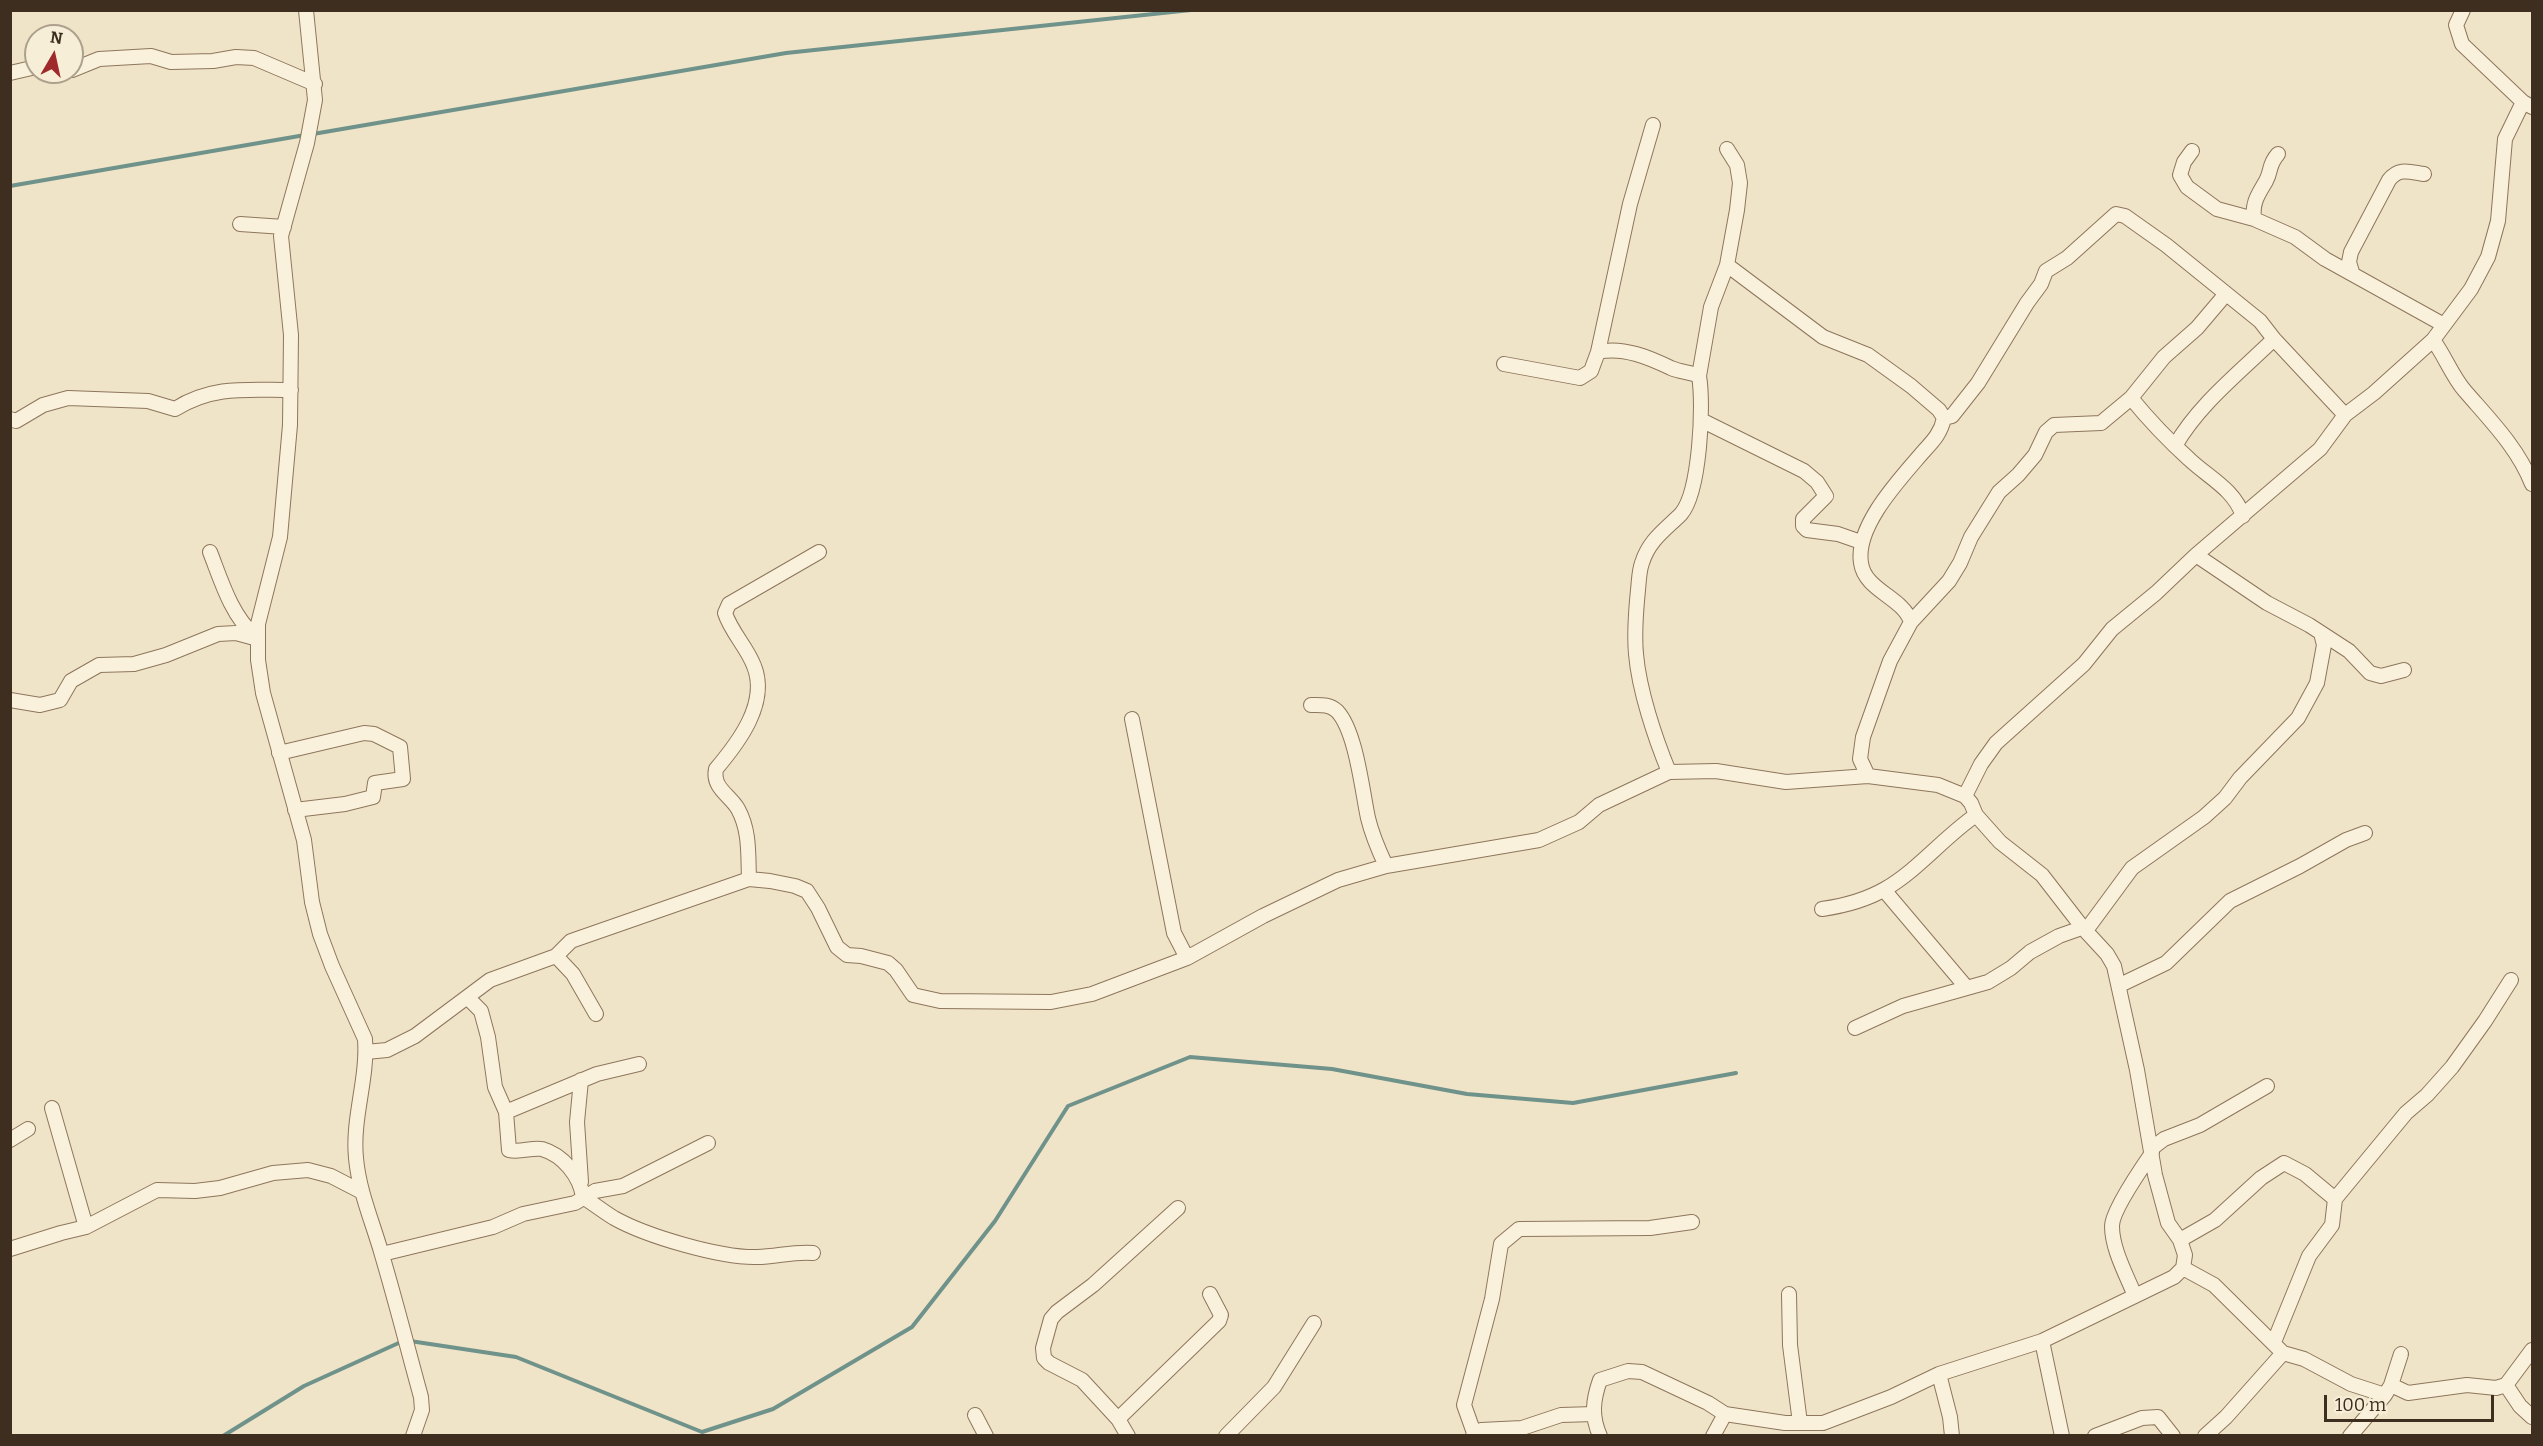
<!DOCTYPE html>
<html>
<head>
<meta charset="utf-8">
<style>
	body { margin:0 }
	#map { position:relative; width:2543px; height:1446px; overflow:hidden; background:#f0e4c8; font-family:Bitter,serif }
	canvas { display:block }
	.frame { position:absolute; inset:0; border:12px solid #3d2e20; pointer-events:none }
	.north { position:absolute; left:24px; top:24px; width:60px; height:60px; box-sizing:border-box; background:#f7eed8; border:2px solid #ada18e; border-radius:50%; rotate:9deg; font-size:16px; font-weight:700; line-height:24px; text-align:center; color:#3d2e20 }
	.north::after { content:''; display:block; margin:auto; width:21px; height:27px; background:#9e2a2b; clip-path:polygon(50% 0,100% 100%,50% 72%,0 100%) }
	.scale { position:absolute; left:2324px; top:1395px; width:170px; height:27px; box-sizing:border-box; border:3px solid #3d2e20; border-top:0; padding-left:8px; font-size:18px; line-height:21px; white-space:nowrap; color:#3d2e20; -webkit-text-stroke:4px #f7eed8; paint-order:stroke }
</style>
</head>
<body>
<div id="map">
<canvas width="2543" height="1446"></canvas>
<div class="frame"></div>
<div class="north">N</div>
<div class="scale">100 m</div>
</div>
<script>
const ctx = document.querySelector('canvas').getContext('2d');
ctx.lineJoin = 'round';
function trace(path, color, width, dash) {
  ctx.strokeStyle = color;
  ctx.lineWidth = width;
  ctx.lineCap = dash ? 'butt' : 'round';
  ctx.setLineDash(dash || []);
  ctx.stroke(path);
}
trace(new Path2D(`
	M313 134 786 53 1191 10
	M10 186 305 135
	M410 1341 516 1357 702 1432 773 1409 912 1327 995 1221 1068 1106 1190 1057 1332 1069 1467 1094 1573 1103 1736 1073
	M223 1436 304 1386 403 1341`), '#6f938a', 4);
const minor = new Path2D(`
	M306 10 315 100 307 143 281 236 291 335 290 425 280 537 258 624V660L263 693 304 840 312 902 320 934 332 966 365 1039C368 1079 352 1118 356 1158 359 1192 373 1223 382 1255 396 1302 408 1350 421 1397L422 1410 413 1436
	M2463 10 2456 25 2462 44 2523 102
	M72 70 99 59 151 56 171 62 213 61 236 57 254 58 315 84
	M10 73 36 67
	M2192 151 2184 162 2180 175 2187 187 2217 209 2254 219 2295 237 2325 259 2444 325
	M2254 219C2252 202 2258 195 2266 181 2272 170 2268 165 2278 154
	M240 224 284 227
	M1727 265 1823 337 1868 355 1911 386 1939 410 1944 418C1941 433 1933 441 1923 452 1900 479 1855 526 1861 563 1865 591 1903 597 1911 622
	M2352 272 2349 262 2351 252 2389 180C2399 167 2410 172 2424 174
	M2433 340C2445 356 2452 376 2465 391 2490 420 2518 448 2532 484
	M1598 352 1630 204 1653 125
	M1504 364 1580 378 1591 371 1598 352C1623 346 1650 358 1671 368 1680 372 1690 372 1699 376 1704 404 1700 492 1681 514 1665 530 1649 540 1642 563 1639 571 1639 581 1638 590 1636 610 1634 633 1636 654 1639 690 1655 738 1669 772
	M1699 376 1711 307 1727 265 1737 210 1740 183 1737 165 1727 149
	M2131 398C2149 420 2168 440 2189 459 2209 478 2234 489 2243 516
	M1944 418 1952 416 1978 383 2027 303 2041 284 2046 271 2067 258 2116 214 2125 216 2166 245 2260 321 2274 339 2345 415
	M10 419 16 421 43 405 68 398 148 401 175 409C213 385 248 390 291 390
	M1701 420 1804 471 1817 482 1826 496 1803 519V526L1807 530 1838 534 1861 542
	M2175 446C2198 405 2240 372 2274 339
	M210 552C221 580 231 615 255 636
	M2196 555 2267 603 2309 625 2349 651 2370 673 2381 676 2404 670
	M10 700 40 705 60 700 71 681 99 665 134 664 166 655 218 634 236 633 258 639
	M1311 705C1321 705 1329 704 1337 711 1356 731 1362 790 1368 818 1372 835 1379 851 1386 866
	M1132 719 1174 933 1187 958
	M279 753 364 733 374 734 400 747 403 779 375 783 373 797 345 804 295 810
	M1868 776 1860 759 1863 737 1890 661 1911 622 1949 581 1960 563 1971 537 1999 492 2018 475 2035 455 2046 432 2054 425 2101 423 2131 398 2164 357 2197 328 2225 295
	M1965 796 1981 764 1996 743 2084 664 2112 629 2156 593 2196 555 2320 449 2345 415 2374 393 2433 340 2471 289 2488 257 2498 221 2505 139 2523 102 2532 107
	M749 879C748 854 750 831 738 809 730 795 712 788 716 769 738 743 769 703 754 666 747 647 731 632 725 613L729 604 819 552
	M1884 890 1967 988
	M1822 909C1843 906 1866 900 1885 889 1918 870 1944 837 1976 815
	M556 956 573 974 596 1014
	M2120 985 2166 963 2230 901 2300 866 2346 840 2365 833
	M468 998 481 1011 488 1037 495 1087 506 1112 509 1150C520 1153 532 1147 542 1149 563 1155 580 1176 583 1197 594 1204 604 1212 614 1218 646 1236 720 1258 757 1257 776 1257 794 1251 813 1253
	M1855 1028 1903 1006 1988 982 2011 968 2030 952 2059 936 2090 925 2132 868 2204 817 2225 798 2240 778 2298 718 2317 683 2324 645 2321 633
	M366 1052 387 1050 415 1036 490 980 556 956 571 941 749 879 770 881 795 886 807 891 818 908 837 947 847 955 861 956 888 963 896 970 913 995 940 1001 1051 1002 1092 994 1187 958 1263 916 1338 880 1386 866 1539 840 1579 822 1599 805 1669 772 1716 771 1786 782 1868 776 1938 785 1965 796 1971 803 1976 815 2000 842 2042 875 2083 928 2107 954 2114 966 2137 1070 2155 1175 2168 1223 2180 1240 2185 1255 2183 1268 2174 1277 2042 1341 1939 1374 1891 1397 1823 1423H1785L1725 1414 1708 1403 1642 1372 1628 1371 1600 1380C1593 1400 1591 1416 1600 1436
	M52 1108 86 1227
	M506 1112 597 1074 639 1064
	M10 1140 28 1129
	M2151 1149 2164 1139 2200 1125 2267 1086
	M581 1182 577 1122 581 1080
	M2180 1240 2215 1220 2261 1178 2284 1163 2305 1174 2335 1199
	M10 1249 61 1233 86 1227 157 1190 195 1191 220 1188 273 1173 308 1170 331 1176 362 1192
	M382 1254 493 1227 523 1214 575 1203 595 1191 623 1186 708 1143
	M2183 1268 2214 1285 2283 1353 2304 1359 2351 1384 2385 1395 2391 1385 2408 1393 2467 1385 2496 1388 2506 1385 2520 1406 2532 1417
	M1789 1294 1790 1345 1800 1423
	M2135 1296C2126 1274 2112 1249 2112 1226 2112 1211 2143 1166 2152 1153
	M2042 1341 2062 1436
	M2274 1342 2309 1256 2332 1225 2335 1199 2406 1113 2427 1095 2452 1067 2485 1021 2511 980
	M1939 1374 1950 1417 1952 1436
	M2391 1385 2401 1354
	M2506 1385 2532 1350
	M975 1415 986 1436
	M1118 1419 1219 1321 1221 1315 1210 1294
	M1474 1433 1464 1405 1492 1299 1501 1244 1519 1229 1650 1228 1692 1222
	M1128 1436 1118 1419 1082 1380 1049 1363 1044 1358 1043 1348 1051 1319 1057 1312 1093 1285 1178 1208
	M1226 1436 1274 1387 1314 1323
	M1473 1436 1481 1430 1522 1428 1561 1415 1594 1414
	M1713 1436 1725 1414
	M2095 1436 2142 1418 2158 1417 2173 1436
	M2205 1436 2226 1417 2283 1353
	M2350 1436 2385 1395`);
trace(minor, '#8d765c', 16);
trace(minor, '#faf1dc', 14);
</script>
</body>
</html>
